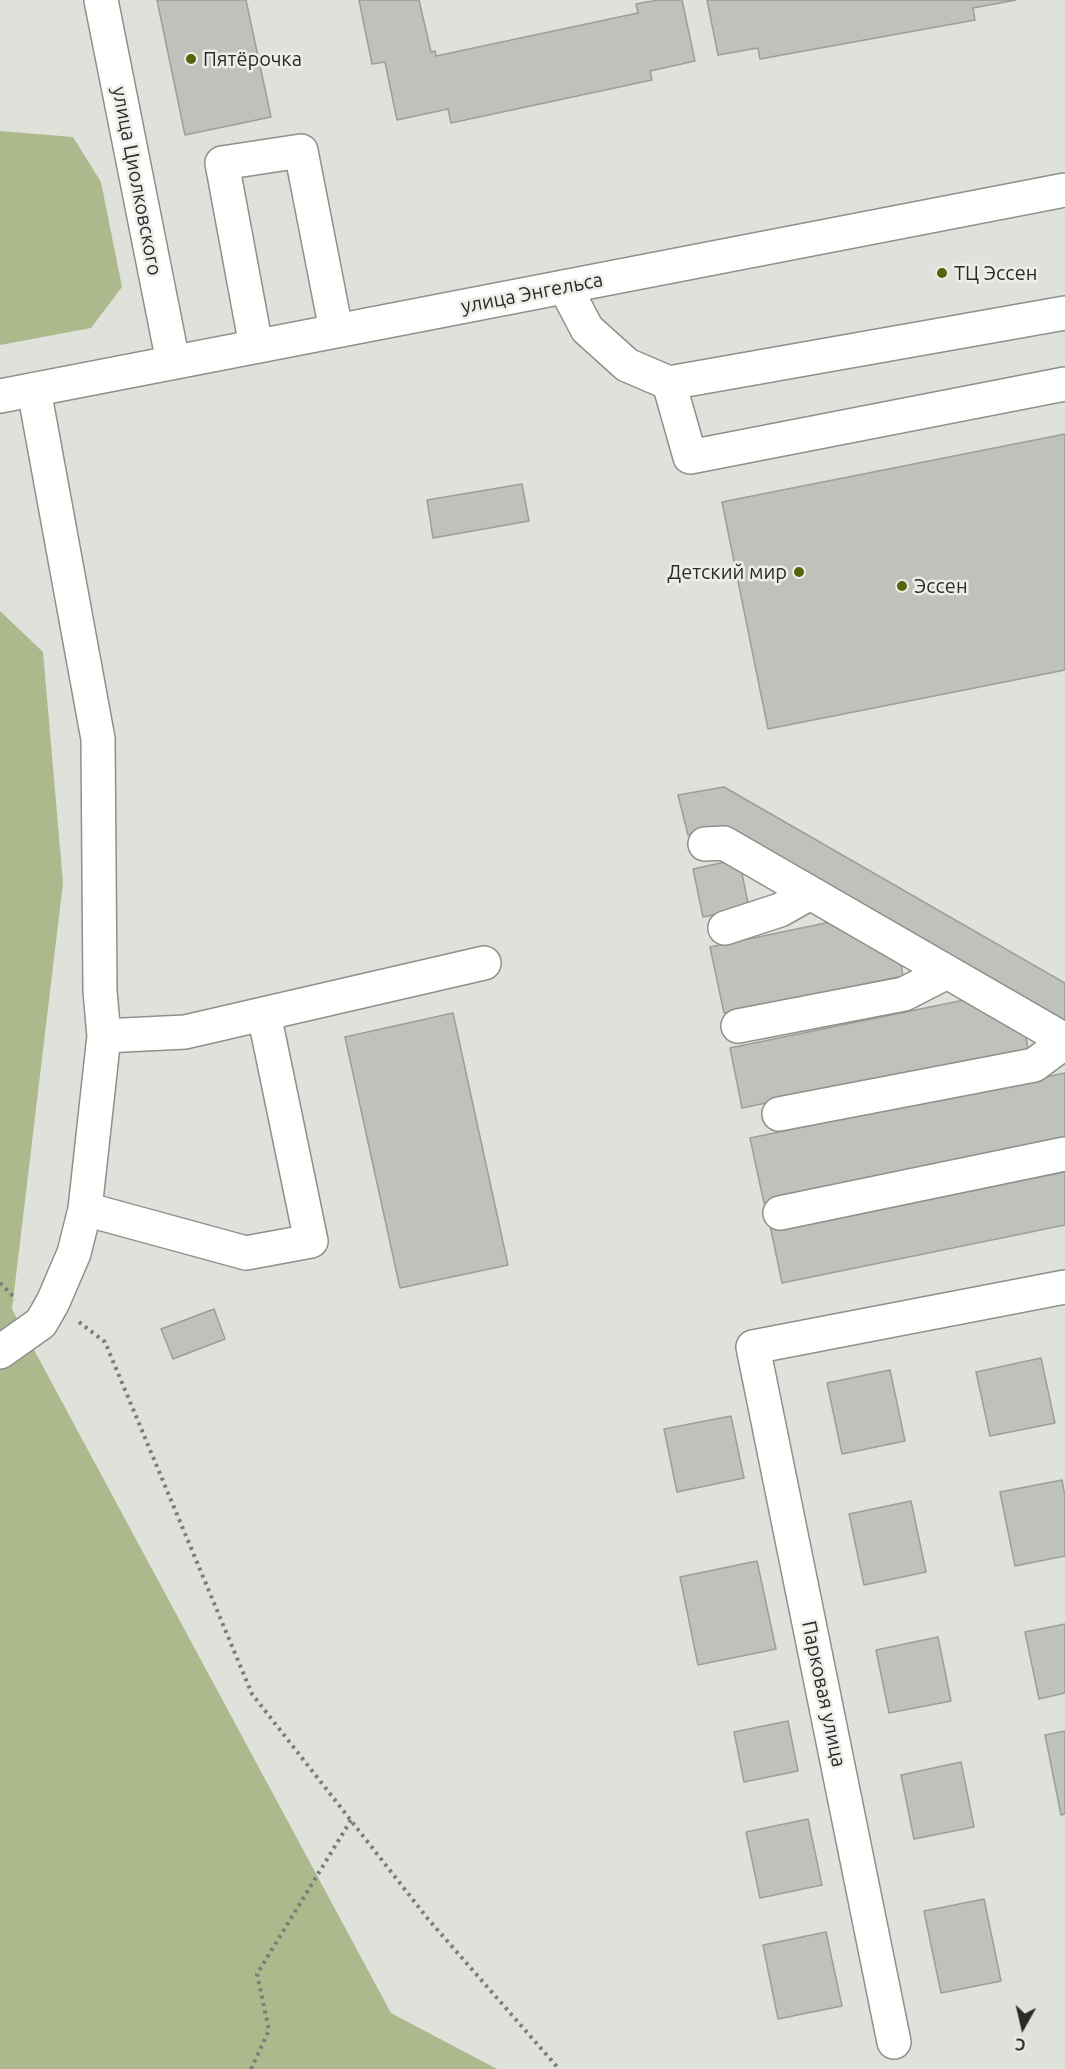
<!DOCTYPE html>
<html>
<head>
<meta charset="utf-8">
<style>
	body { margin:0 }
	#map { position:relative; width:1065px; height:2069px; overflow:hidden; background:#dfe1da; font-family:Ubuntu,sans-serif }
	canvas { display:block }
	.north { position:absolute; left:993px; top:1997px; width:60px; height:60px; -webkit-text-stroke:4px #eceee8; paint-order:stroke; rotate:188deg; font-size:16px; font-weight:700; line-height:24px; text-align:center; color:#2a2b29 }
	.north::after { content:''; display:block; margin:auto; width:21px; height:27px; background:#2a2b29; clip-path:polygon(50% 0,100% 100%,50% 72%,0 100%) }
</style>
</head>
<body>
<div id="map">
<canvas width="1065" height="2069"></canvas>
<div class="north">С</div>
</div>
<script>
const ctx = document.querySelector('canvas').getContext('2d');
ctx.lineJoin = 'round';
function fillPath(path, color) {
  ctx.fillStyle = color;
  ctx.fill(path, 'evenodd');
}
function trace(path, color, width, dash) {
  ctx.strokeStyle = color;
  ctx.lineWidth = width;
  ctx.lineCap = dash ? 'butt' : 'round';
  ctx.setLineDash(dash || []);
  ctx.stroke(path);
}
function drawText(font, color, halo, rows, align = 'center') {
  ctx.font = font + ' Ubuntu,sans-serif';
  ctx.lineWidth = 5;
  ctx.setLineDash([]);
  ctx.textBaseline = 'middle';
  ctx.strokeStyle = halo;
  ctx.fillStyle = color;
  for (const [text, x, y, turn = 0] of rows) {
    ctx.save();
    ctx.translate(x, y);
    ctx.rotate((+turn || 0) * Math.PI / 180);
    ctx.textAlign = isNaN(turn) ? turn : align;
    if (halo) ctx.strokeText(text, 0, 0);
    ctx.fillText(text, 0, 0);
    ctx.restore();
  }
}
fillPath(new Path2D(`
	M0 131 73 137 101 182 122 287 91 328 0 345Z
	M0 611 43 652 63 883 12 1309 391 2013 497 2069H0Z`), '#acb98c');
const building = new Path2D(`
	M157 0H246L271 117 185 135Z
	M359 0H419L431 52 435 51 436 56 638 13 636 4 658 0H682L695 61 650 71 652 80 451 123 448 109 397 120 385 62 372 64Z
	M707 0H1016L973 8 975 20 760 59 758 48 718 55Z
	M1065 434V670L768 729 722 502Z
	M522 484 529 521 433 538 427 500Z
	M724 787 1065 983V1025L730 831 688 835 678 795Z
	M739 859 749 908 703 917 693 869Z
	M840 920 900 958 903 976 724 1013 710 947Z
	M969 999 1025 1032 1028 1049 742 1108 730 1048Z
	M453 1013 508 1265 400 1288 345 1037Z
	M1065 1073V1141L764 1203 750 1138Z
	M1065 1164V1225L782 1283 770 1225Z
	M214 1309 225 1339 173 1359 161 1329Z
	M1041 1358 1055 1423 990 1436 976 1372Z
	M890 1370 905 1441 842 1454 827 1383Z
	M731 1416 744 1478 677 1492 664 1429Z
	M1062 1480 1065 1496V1556L1015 1566 1000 1492Z
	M911 1501 926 1572 864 1585 849 1514Z
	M757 1561 776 1649 698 1665 680 1577Z
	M1065 1624V1693L1039 1699 1025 1632Z
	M938 1637 951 1701 889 1713 876 1650Z
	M788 1721 798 1771 744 1782 734 1732Z
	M1065 1731V1814L1061 1815 1045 1735Z
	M961 1762 974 1827 914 1839 901 1775Z
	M808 1819 822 1885 760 1898 746 1832Z
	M984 1899 1001 1981 941 1993 924 1911Z
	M826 1932 842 2006 778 2019 763 1945Z`);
fillPath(building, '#bfc1bb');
trace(building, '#9c9e98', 1.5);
const minor = new Path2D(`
	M101 0 173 362
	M565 287 587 329 627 365 669 383 1065 313
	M256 346 222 163 301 151 336 330
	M669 383 690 457 1065 384
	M705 844 724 843 1065 1040
	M725 928 780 910 810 893
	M738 1026 904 994 947 972
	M104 1036 185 1032 484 963
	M779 1114 1034 1065 1065 1042
	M85 1209 246 1253 311 1241 264 1014
	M780 1213 1065 1154
	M0 1352 41 1323 53 1302 74 1253 85 1209 104 1036 100 991 98 739 34 390
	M894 2042 753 1347 1065 1287`);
const major = new Path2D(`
	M0 396 1065 190`);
trace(minor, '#8e908a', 36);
trace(major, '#8e908a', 36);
trace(new Path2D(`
	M0 1283 16 1299
	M79 1322 105 1342 252 1694 428 1919 559 2069
	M251 2069 269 2030 257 1974 351 1820`), '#7c7d79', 4, [3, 4.5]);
trace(minor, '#fff', 33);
trace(major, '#fff', 33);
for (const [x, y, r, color] of [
	[191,59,6,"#53640b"],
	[942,273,6,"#53640b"],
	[799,572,6,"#53640b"],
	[902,586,6,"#53640b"]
]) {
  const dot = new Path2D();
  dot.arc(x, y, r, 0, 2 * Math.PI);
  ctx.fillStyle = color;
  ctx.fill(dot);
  trace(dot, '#eceee8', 2);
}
drawText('20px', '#2a2b29', '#eceee8', [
	["Пятёрочка",203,59],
	["ТЦ Эссен",954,273],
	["Детский мир",787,572,"right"],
	["Эссен",914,586]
], 'left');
drawText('20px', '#2a2b29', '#eceee8', [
	["улица Циолковского",137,181,79],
	["улица Энгельса",532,293,-11],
	["Парковая улица",824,1694,78]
]);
</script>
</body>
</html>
